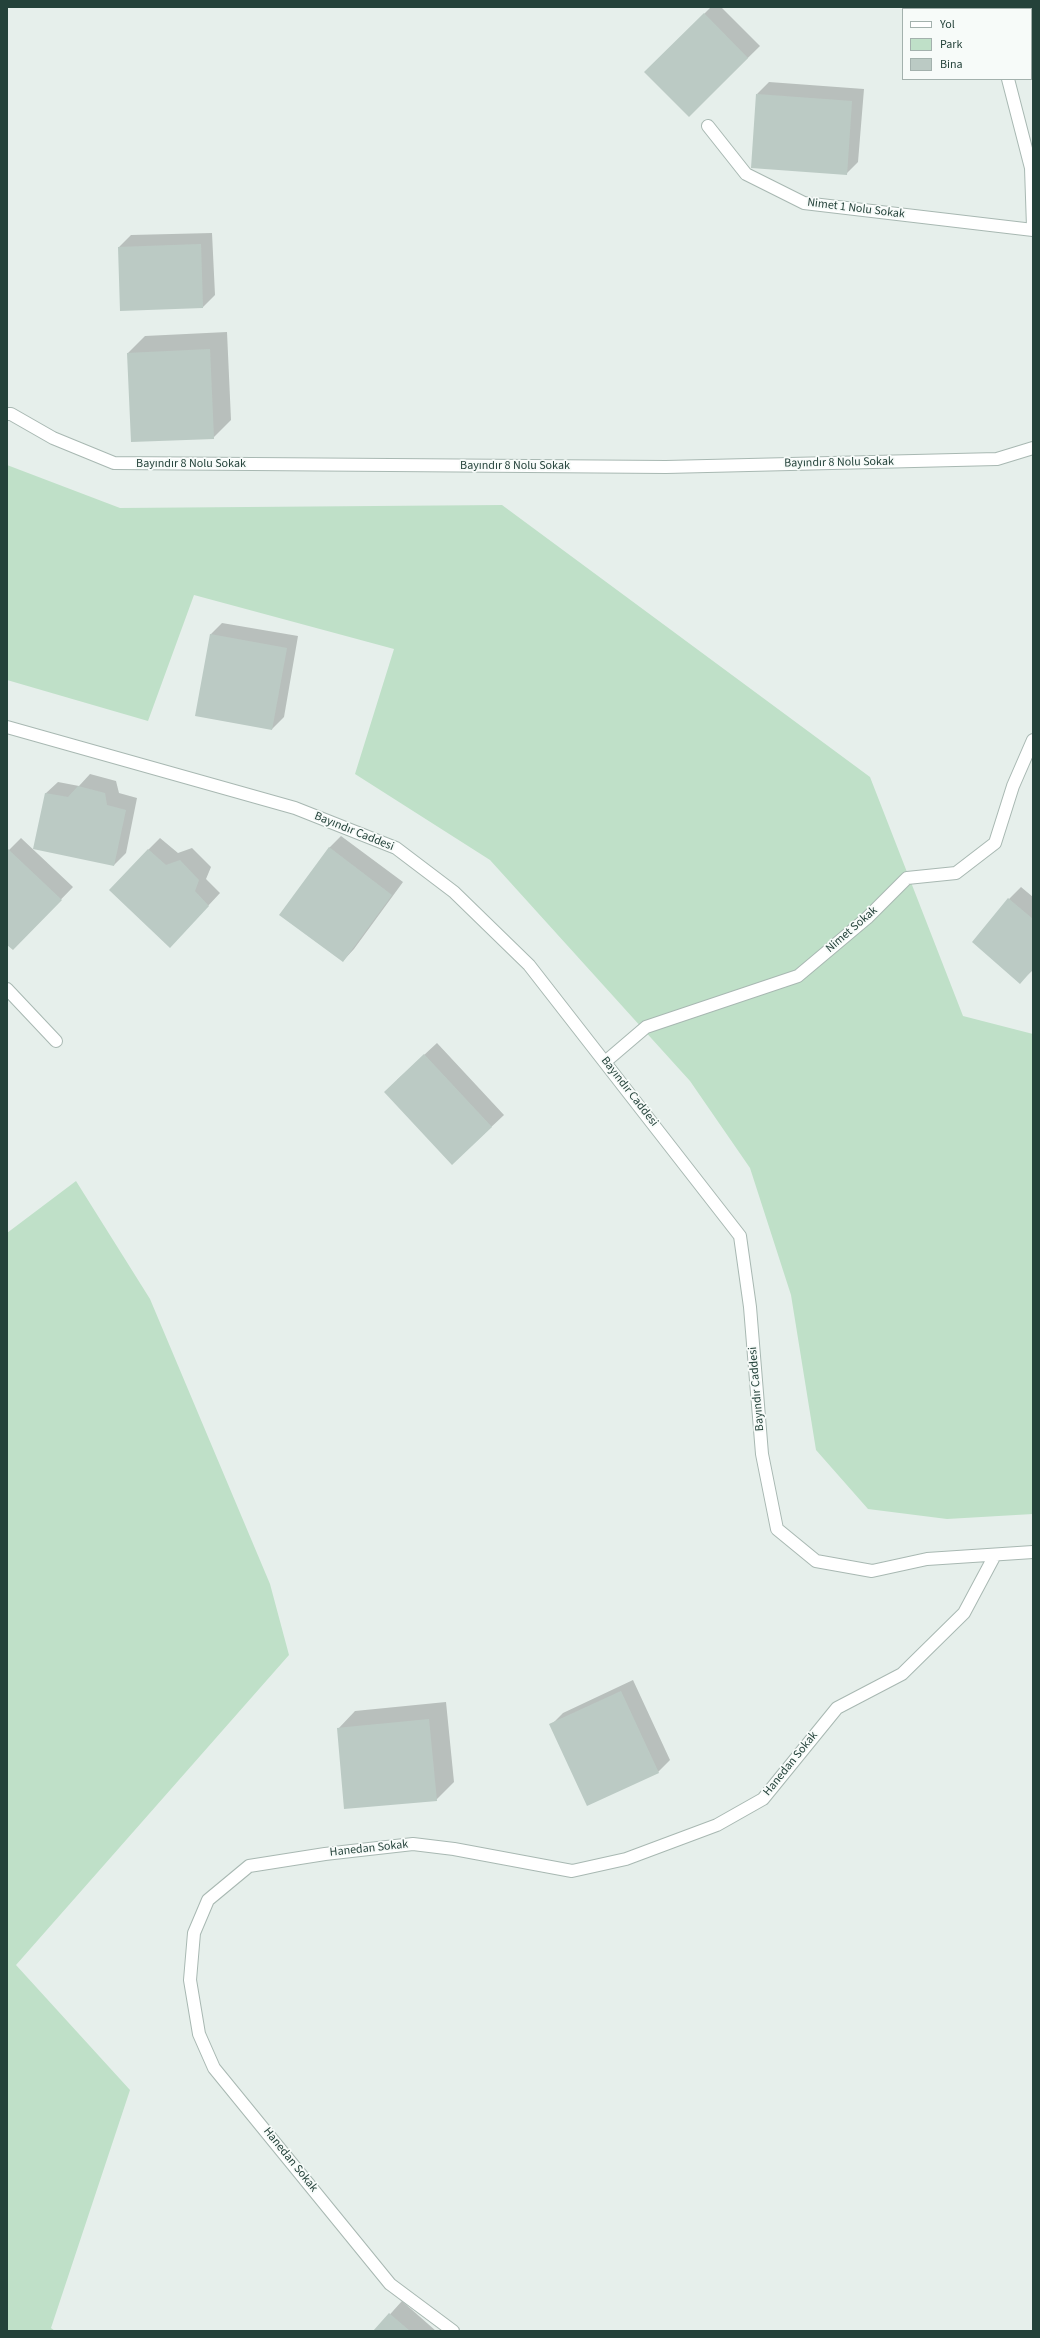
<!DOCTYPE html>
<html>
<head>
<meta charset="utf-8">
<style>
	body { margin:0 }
	#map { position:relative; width:1040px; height:2338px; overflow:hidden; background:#e6efeb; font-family:"Source Sans 3",sans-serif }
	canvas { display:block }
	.frame { position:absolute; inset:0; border:8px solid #24423a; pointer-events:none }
	.legend { position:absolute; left:902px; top:8px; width:130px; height:72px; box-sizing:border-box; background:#f7fbf9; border:1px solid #a3b1ad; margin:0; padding:5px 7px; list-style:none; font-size:12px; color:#24423a }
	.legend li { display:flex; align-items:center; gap:8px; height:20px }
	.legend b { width:20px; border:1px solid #a3b1ad }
</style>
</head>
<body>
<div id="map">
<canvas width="1040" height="2338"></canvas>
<div class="frame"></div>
<ul class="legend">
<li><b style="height:5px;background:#fff"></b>Yol</li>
<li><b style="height:11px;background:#bfe0c8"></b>Park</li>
<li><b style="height:11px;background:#bbcac4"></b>Bina</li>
</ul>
</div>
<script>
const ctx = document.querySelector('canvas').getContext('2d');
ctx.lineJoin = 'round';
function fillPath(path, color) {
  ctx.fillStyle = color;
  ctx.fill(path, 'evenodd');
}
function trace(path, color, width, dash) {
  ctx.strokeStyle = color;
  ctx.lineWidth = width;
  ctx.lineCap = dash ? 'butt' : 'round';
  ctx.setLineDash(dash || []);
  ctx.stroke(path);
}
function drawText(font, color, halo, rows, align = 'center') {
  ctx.font = font + ' "Source Sans 3",sans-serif';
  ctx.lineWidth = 3.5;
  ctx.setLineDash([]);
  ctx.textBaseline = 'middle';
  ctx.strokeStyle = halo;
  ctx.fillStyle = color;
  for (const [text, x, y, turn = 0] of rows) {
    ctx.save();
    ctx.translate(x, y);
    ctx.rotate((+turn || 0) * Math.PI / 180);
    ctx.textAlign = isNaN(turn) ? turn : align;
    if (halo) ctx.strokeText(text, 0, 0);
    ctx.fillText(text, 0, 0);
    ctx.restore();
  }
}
fillPath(new Path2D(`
	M7 465 120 508 502 505 870 777 963 1016 1033 1034V1514L947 1519 868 1509 816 1450 791 1295 750 1168 690 1081 490 860 355 774 394 649 194 595 148 721 7 680Z
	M76 1181 150 1299 270 1584 289 1655 16 1965 130 2090 51 2328 55 2331H7V1233Z`), '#bfe0c8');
fillPath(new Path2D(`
	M711 7H721L760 46 689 116 646 72Z
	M769 82 864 89 858 162 846 174 757 94Z
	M212 233 215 295 203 307 119 247 131 235Z
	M227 332 231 420 213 438 128 353 145 336Z
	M222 623 298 636 284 717 272 729 210 635Z
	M90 774 116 781 119 793 137 798 126 853 114 865 45 794 58 782 79 786Z
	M341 836 403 882 354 949 343 961 329 848Z
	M21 838 73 887 13 949 7 943V852Z
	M160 838 178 853 192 848 211 867 206 879 220 893 182 934 148 850Z
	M1021 887 1033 897V970L1020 982 1009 899Z
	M437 1043 504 1115 452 1164 397 1080Z
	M633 1680 670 1760 658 1772 551 1725 563 1713Z
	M446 1702 454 1782 436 1800 338 1729 355 1711Z
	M402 2301 436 2331H375Z`), '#0003');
fillPath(new Path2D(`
	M704 13 748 58 689 117 644 72Z
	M756 94 852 101 847 175 751 168Z
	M201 244 203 308 120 311 118 247Z
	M210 349 214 439 131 442 127 353Z
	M210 634 287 648 272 730 195 716Z
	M78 786 105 793 107 805 126 810 114 866 33 849 45 793 68 797Z
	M329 847 392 895 343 962 279 915Z
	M8 849 62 900 13 950 7 945Z
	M148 849 166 865 180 860 199 880 195 891 209 906 170 948 109 890Z
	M1008 898 1033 919V969L1020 984 972 942Z
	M424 1054 492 1127 452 1165 384 1092Z
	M621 1691 659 1773 587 1806 549 1724Z
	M429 1719 437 1801 344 1809 337 1728Z
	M389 2313 410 2331H373Z`), '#bbcac4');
const street = new Path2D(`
	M990 7V9
	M1008 79 1031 168 1033 227
	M708 126 746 174 804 203 1033 230
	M7 414H11L53 438 114 463 666 467 997 459 1033 448
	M7 727 295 808 396 848 454 892 529 965 740 1236 750 1307 762 1454 777 1529 816 1561 872 1571 927 1559 1033 1552
	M7 989 56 1041
	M605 1062 646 1027 798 976 867 918 907 878 956 873 995 843 1013 786 1033 740
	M453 2331 390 2284 214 2068 199 2034 190 1980 194 1933 208 1900 249 1866 325 1854 413 1844 454 1849 572 1871 626 1859 717 1825 763 1799 837 1708 902 1674 964 1613 995 1555`);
trace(street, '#a8b8b2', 14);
trace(street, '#fff', 12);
drawText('12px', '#24423a', '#f7fbf9', [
	["Nimet 1 Nolu Sokak",856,209,7],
	["Bayındır 8 Nolu Sokak",839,463,-1],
	["Bayındır 8 Nolu Sokak",191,464],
	["Bayındır 8 Nolu Sokak",515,466],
	["Bayındır Caddesi",354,832,22],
	["Nimet Sokak",852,930,-41],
	["Bayındır Caddesi",629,1092,52],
	["Bayındır Caddesi",757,1389,-95],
	["Hanedan Sokak",791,1764,-51],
	["Hanedan Sokak",369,1849,-6],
	["Hanedan Sokak",290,2160,51]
]);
</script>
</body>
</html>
